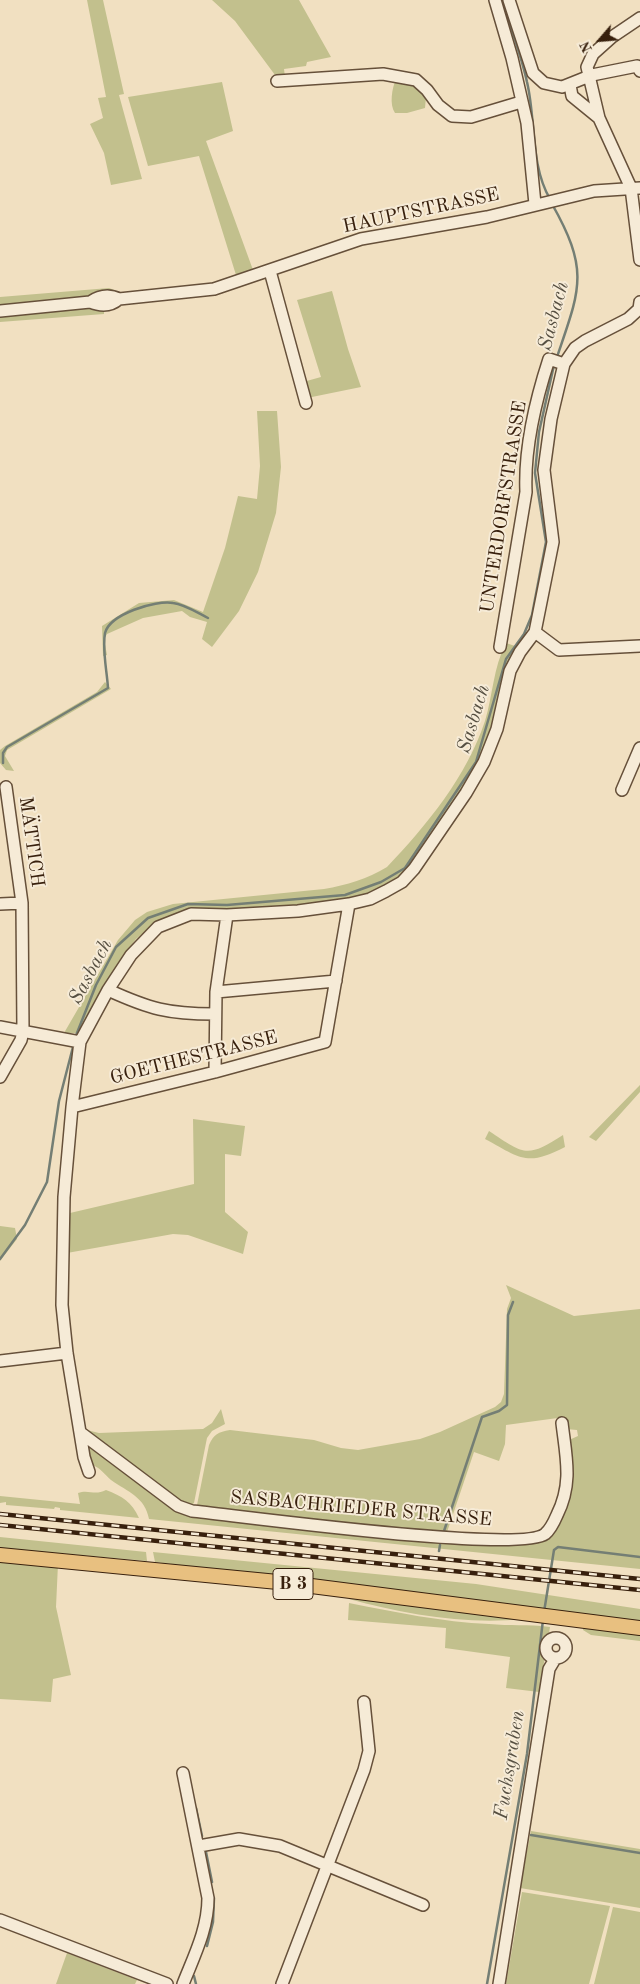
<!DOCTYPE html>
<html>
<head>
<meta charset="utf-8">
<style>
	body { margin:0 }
	#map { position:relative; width:640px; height:1984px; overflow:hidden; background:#f1e0c1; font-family:"Old Standard TT",serif }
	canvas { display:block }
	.north { position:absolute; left:575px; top:15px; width:50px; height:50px; -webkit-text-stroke:4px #f6ebd7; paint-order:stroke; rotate:243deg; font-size:14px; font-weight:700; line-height:20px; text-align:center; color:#38200d }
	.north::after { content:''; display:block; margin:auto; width:18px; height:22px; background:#38200d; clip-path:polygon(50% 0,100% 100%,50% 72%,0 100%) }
</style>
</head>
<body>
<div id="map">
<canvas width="640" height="1984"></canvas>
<div class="north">N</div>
</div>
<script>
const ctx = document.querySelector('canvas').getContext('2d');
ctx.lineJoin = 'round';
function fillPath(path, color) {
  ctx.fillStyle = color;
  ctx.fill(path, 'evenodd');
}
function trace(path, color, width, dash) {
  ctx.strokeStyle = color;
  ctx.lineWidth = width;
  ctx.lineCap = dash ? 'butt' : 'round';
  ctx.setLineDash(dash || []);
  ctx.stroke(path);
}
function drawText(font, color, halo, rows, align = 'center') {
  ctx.font = font + ' "Old Standard TT",serif';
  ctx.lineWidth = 4;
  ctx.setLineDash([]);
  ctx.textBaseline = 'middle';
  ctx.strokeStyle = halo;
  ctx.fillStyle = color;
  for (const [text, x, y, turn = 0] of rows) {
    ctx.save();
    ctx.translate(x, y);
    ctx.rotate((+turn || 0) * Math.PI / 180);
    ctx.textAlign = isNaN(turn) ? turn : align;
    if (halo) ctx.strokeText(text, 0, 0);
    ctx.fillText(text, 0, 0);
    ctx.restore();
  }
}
fillPath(new Path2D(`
	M87 0H103L124 94 119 95 142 179 111 185 104 153 90 124 103 118 98 98 106 97Z
	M212 0H299L331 57 307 62 306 66 284 69 285 77 275 75 235 21Z
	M396 79 419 87 426 97 425 108 407 113H395C389 105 392 88 396 79Z
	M222 82 233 131 206 141 253 270 236 275 199 156 148 166 128 97Z
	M109 288 117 291 118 293 0 305V297Z
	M332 291 348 349 361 387 307 398 303 382 321 377 297 300Z
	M101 307 104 309V314L0 322V317Z
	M257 411H277L281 467 276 513 258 572 239 611 212 647 202 639 207 622 190 617 182 611 143 618 107 634 104 639 107 655 103 656 102 626 139 603 174 600 203 612 225 548 238 496 257 499 260 466Z
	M506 643 518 647 493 730 467 787 403 877 369 894 344 900 277 908 211 910 154 924 136 939 118 963 77 1033H64L118 940 135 920 147 912 173 904 324 889C347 885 367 879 387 867 427 825 467 776 485 721 493 695 493 668 506 643Z
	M105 682 111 689 7 750 5 756 14 771 6 770 0 763V750L5 746 97 692Z
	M640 1085V1092L596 1141 589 1137Z
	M193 1119 245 1126 241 1156 225 1154V1212L248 1232 243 1254 188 1235 173 1234 67 1253 70 1213 194 1184Z
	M489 1131C524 1154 526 1159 563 1135L565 1147C527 1167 520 1158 485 1139Z
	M0 1226 15 1228 17 1239 0 1261Z
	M506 1285 574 1316 640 1309V1569L149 1519C145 1497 128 1492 111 1480 104 1474 101 1468 92 1465L88 1449 89 1447H94L184 1513 531 1543C542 1541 548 1537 555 1529L569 1440 578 1436 577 1430 566 1429 565 1417 506 1425 505 1444 499 1461 474 1452 446 1535 196 1510 209 1445C214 1434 218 1432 230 1430L314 1440 341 1448 358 1450 420 1439 440 1432 495 1407 501 1402 504 1394 507 1309 511 1298Z
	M221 1409 225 1424 212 1431 207 1438 194 1503 191 1505 172 1496 87 1430 99 1433 203 1429 212 1423Z
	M106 1490C122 1496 132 1502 139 1518L60 1510V1508L55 1507 54 1509 6 1505V1502L0 1503V1496L80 1504 78 1493C89 1489 94 1496 106 1490Z
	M0 1537 146 1552 147 1561 0 1548Z
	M153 1552 476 1584 640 1609V1621L155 1562Z
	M0 1558 58 1564 56 1607 71 1675 53 1679 51 1702 0 1699Z
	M349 1597 523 1619C466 1625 404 1614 349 1599Z
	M349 1603C395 1612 442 1622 489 1624 510 1626 527 1624 550 1627L539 1692 506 1688 510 1657 445 1648 446 1628 348 1620Z
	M583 1626 640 1632V1641L591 1635 583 1630Z
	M531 1831 640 1849V1908L520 1888Z
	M522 1892 610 1906 589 1984H506Z
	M613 1907 640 1912V1984H594Z
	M67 1953 137 1980 135 1984H56Z`), '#c2c08d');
trace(new Path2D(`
	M502 0C510 27 521 54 527 82 536 119 530 165 550 199
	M552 204C590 271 580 289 557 357
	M3 763V753L7 747 108 688C107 671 102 650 105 633 110 614 155 600 173 603 184 604 198 613 208 618
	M75 1038 96 985 116 947 148 918 188 904 227 905 345 895 381 882 405 868 476 762 506 659 524 634 532 615 546 542 535 473 539 432 554 365
	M0 1259 25 1225 47 1182 59 1101 74 1043
	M443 1534 482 1417 499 1411 507 1405 508 1315 513 1302
	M439 1551 440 1545
	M544 1612 554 1550 558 1547 640 1557
	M196 1808 202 1836
	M531 1835 640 1853
	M206 1852 212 1882
	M207 1946 213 1922 214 1898
	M194 1976 196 1984
	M487 1984 527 1754 543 1620`), '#747e74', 2.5);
const minor = new Path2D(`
	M495 0 512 58 527 123 535 204
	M509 0 533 73 544 83 562 87 592 75 637 66 640 71
	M640 18 612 37 593 54 587 67 599 118 631 188 640 260
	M277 81 383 74 416 80 427 90 438 105 452 116 471 117 521 102
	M570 85 572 96 599 118
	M270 271 306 403
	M90 302C99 296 109 294 119 299L214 289 361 239 487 217 594 191 640 188
	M0 311 90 302C100 306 110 307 119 299
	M535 632 559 650 640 646
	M500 647 526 492C524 447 535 402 549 359L564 364
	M622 790 640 748
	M0 904 22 903
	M108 990C150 1009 168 1014 214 1014
	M216 992 336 981
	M0 1027 80 1042
	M215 1072 216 992 227 915
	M0 1077 21 1040 23 1031 22 903 6 787
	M72 1107 215 1072 325 1042 349 904
	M0 1361 67 1353
	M81 1433 178 1506 192 1511C241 1516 519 1554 545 1534 551 1529 554 1522 557 1515 573 1483 566 1457 562 1423
	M89 1472 84 1457 67 1353 62 1305 64 1197 72 1107 80 1042 108 990 131 955 158 927 191 914 227 915 298 911 349 904 370 899 386 891 402 882 414 869 466 793 484 762 497 729 510 671 520 652 535 632 553 542 544 470 551 419 564 364 575 348 585 341 628 319 639 309 640 302
	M546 1648a10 10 0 1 1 20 0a10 10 0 1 1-20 0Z
	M183 1773 208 1898C208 1929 194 1956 183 1984
	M199 1846 239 1839 280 1846 423 1905
	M0 1920 167 1984
	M282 1984 364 1770 369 1751 364 1702
	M499 1984 549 1669 555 1659`);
const major = new Path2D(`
	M0 1555 288 1583 640 1628`);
trace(minor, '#66503a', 14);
trace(major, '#38200d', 16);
trace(minor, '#f6ebd7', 11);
trace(major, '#e8c080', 14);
const rail = new Path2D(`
	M0 1514 640 1579
	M0 1525 640 1590`);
trace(rail, '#38200d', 4.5);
trace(rail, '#f6ebd7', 2.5, [8]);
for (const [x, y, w] of [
	[293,1584,40]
]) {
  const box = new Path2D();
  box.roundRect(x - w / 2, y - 15.5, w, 31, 4);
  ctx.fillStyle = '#f6ebd7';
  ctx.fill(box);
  trace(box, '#38200d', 1);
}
drawText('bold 18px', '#38200d', null, [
	["B 3",293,1584]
]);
drawText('19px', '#38200d', '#f6ebd7', [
	["HAUPTSTRASSE",421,211,-12],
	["UNTERDORFSTRASSE",504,507,-81],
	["MÄTTICH",31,842,82],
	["GOETHESTRASSE",194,1058,-14],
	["SASBACHRIEDER STRASSE",361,1509,5]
]);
drawText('italic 20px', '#564f41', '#f6ebd7', [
	["Sasbach",554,316,-75],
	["Sasbach",474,719,-73],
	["Sasbach",91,972,-62],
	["Fuchsgraben",510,1765,-81]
]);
</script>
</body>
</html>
